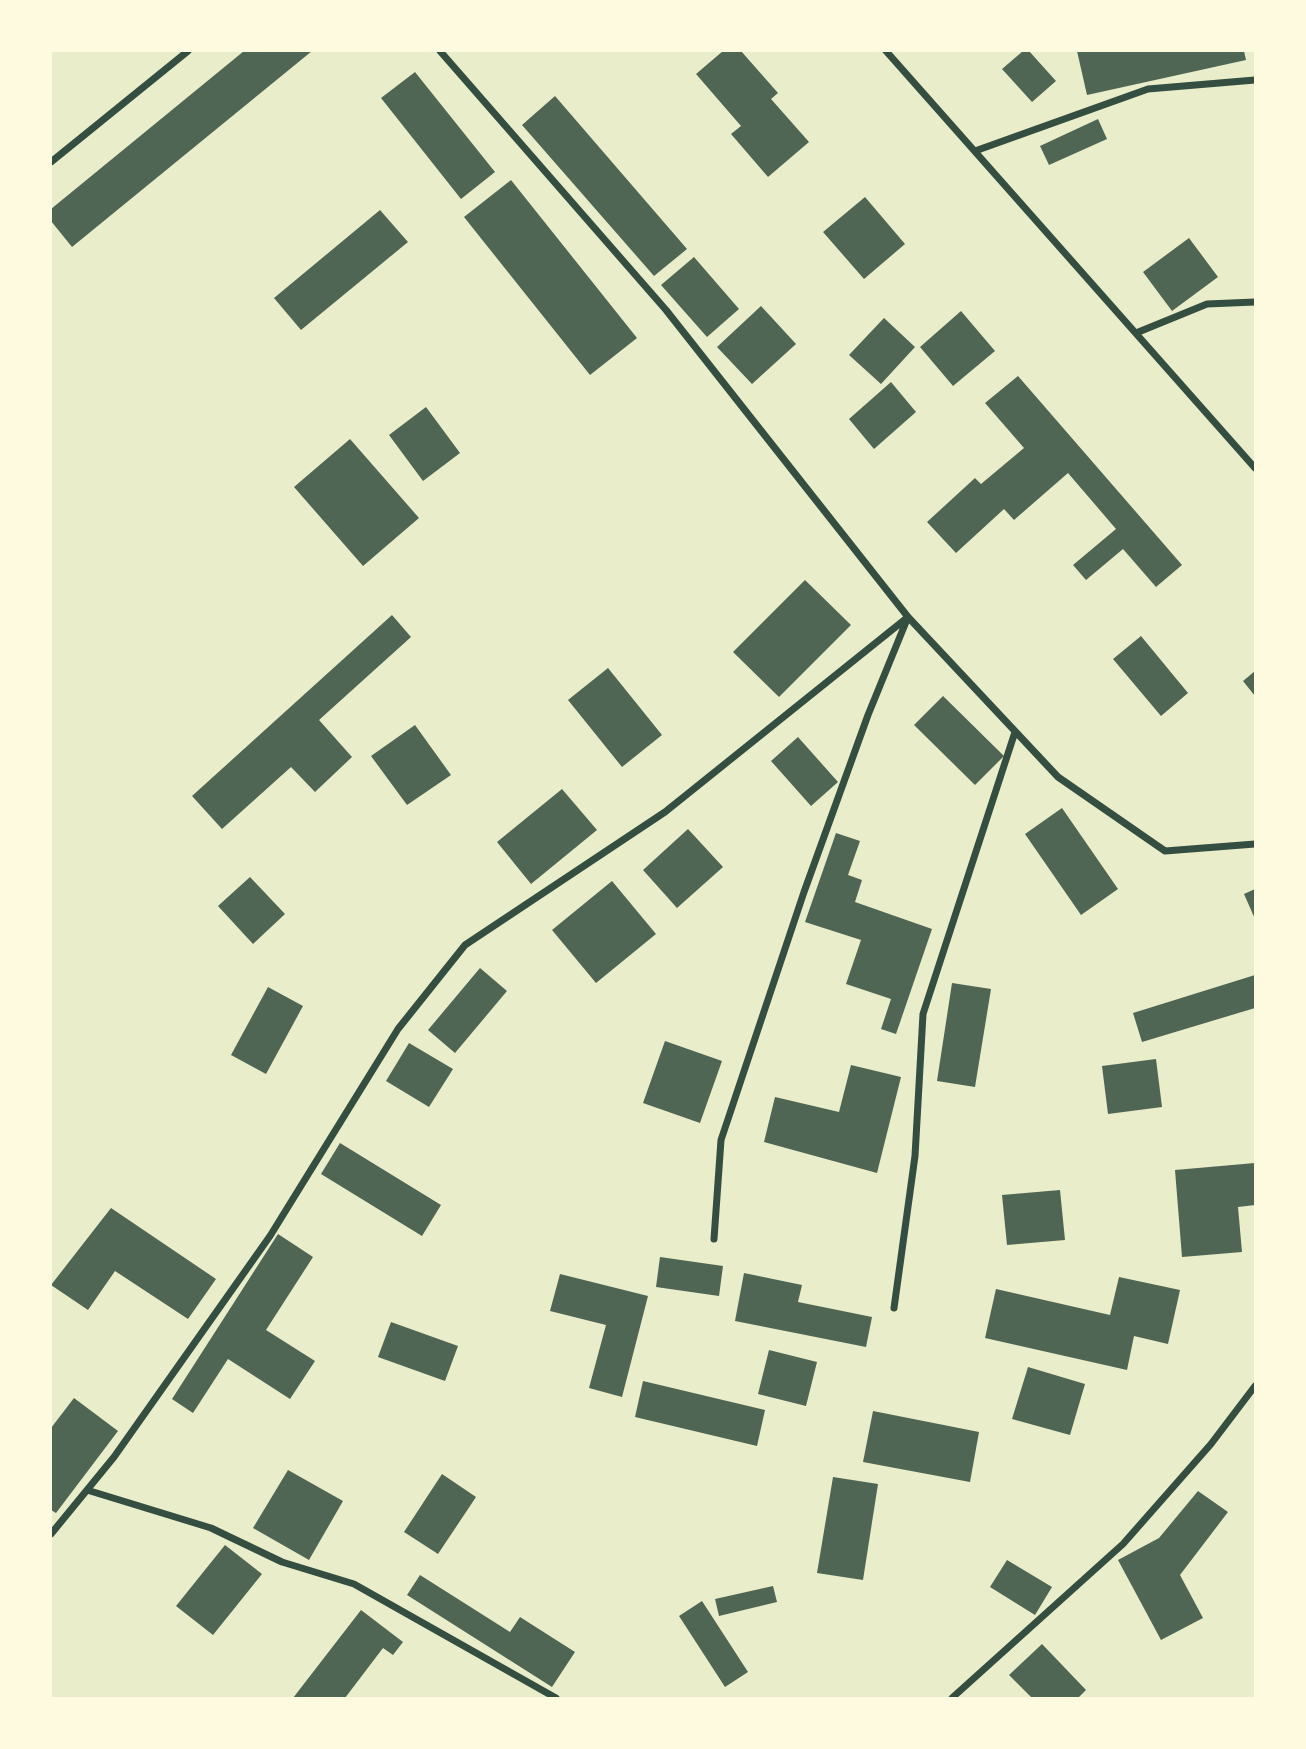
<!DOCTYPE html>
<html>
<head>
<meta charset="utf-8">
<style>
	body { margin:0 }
	#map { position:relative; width:1306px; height:1749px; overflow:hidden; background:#e9edc9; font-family:Figtree,sans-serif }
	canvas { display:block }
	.frame { position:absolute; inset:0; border:52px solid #fefae0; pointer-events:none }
</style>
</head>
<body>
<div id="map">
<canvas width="1306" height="1749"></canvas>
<div class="frame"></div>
</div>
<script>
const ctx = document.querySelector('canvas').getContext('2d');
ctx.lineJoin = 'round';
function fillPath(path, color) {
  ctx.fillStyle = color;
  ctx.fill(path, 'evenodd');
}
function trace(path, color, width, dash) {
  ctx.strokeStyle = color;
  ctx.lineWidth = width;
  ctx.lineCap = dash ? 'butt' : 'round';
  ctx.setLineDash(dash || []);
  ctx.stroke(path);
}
fillPath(new Path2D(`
	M244 51H312L72 247 51 221V209Z
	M723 51H741L778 93 771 99 809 142 768 177 731 134 741 126 696 74Z
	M1023 51H1029L1056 81 1032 102 1002 69Z
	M1077 51H1244L1246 60 1087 95Z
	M415 72 495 172 461 199 381 98Z
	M555 96 687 249 654 276 522 125Z
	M1098 119 1107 139 1049 165 1040 146Z
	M511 180 637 338 590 375 464 217Z
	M865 197 905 244 864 279 823 232Z
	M380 210 408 242 301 330 274 298Z
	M1189 238 1218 277 1172 311 1143 272Z
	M694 257 739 309 707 337 661 285Z
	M761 306 796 344 752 384 717 347Z
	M961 311 995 351 953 386 920 347Z
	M884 318 915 347 881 384 849 355Z
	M1018 376 1182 565 1156 587 1123 549 1086 580 1073 565 1116 529 1068 473 1014 520 1004 509 956 553 927 522 975 478 981 484 1024 448 985 403Z
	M891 382 916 412 874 449 849 419Z
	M426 407 460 453 423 481 389 435Z
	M350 439 419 518 363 566 294 487Z
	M805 580 851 625 779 697 733 652Z
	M392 615 411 637 319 720 352 757 315 792 291 767 222 829 192 796Z
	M1141 636 1188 693 1161 716 1113 659Z
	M608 668 662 735 622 767 568 700Z
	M1255 671V696L1243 681Z
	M943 696 1004 756 975 785 914 725Z
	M415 725 451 775 407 805 371 756Z
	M798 737 838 782 811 806 771 761Z
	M562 789 597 830 531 884 497 842Z
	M1062 808 1118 889 1081 915 1025 834Z
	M688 829 723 867 677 908 643 870Z
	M836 833 860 841 848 875 862 880 855 902 932 929 896 1034 881 1029 891 999 846 984 861 940 805 922Z
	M250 877 285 914 253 944 218 906Z
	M612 881 656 934 596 983 552 930Z
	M1255 889V919L1244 894Z
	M480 968 507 991 455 1053 428 1030Z
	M1255 975V1008L1142 1042 1133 1013Z
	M952 983 991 989 975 1087 937 1081Z
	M268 987 303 1006 266 1074 231 1055Z
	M665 1041 722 1061 700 1123 643 1103Z
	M409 1043 453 1069 429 1107 386 1081Z
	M1156 1059 1162 1107 1108 1114 1102 1066Z
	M851 1065 901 1077 877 1173 764 1142 775 1097 839 1112Z
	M340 1143 441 1205 422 1236 321 1174Z
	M1255 1163V1205L1238 1207 1242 1252 1182 1257 1175 1170Z
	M1060 1190 1065 1240 1007 1245 1002 1195Z
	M111 1208 216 1279 188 1319 115 1271 88 1310 51 1285Z
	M278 1234 313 1257 266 1330 315 1361 290 1399 228 1359 193 1413 172 1399Z
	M660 1257 723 1266 719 1296 656 1287Z
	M744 1273 802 1285 798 1302 872 1317 866 1347 735 1321Z
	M560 1274 648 1296 622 1397 589 1388 606 1325 550 1311Z
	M1119 1277 1180 1290 1168 1344 1134 1336 1127 1370 985 1338 996 1289 1110 1315Z
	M391 1322 458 1346 445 1381 378 1357Z
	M769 1350 817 1362 806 1406 758 1394Z
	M1028 1367 1085 1384 1070 1435 1012 1419Z
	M643 1381 765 1410 757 1446 635 1417Z
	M74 1398 118 1431 56 1513 51 1510V1428Z
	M873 1411 979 1432 970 1482 863 1462Z
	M288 1470 343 1501 309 1560 253 1528Z
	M442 1474 476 1497 438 1554 404 1532Z
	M833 1477 878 1484 863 1580 817 1573Z
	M1198 1491 1228 1512 1180 1575 1203 1618 1161 1640 1118 1560 1159 1538Z
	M225 1545 262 1574 213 1635 176 1606Z
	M1007 1560 1052 1587 1035 1615 990 1587Z
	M420 1575 510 1632 520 1617 575 1652 552 1687 407 1595Z
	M773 1586 777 1602 719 1616 715 1599Z
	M702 1601 748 1672 725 1687 679 1616Z
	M361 1610 403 1642 393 1655 383 1648 345 1698H293Z
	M1042 1644 1086 1690 1078 1698H1032L1009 1675Z`), '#4f6655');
trace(new Path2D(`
	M440 51 666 310 908 617 1058 777 1165 851 1255 844
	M886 51 1255 468
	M975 151 1148 89 1255 80
	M51 162 188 51
	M1136 333 1207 304 1255 302
	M894 1308 915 1156 923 1014 1015 732
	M87 1490 211 1528 282 1562 354 1584 556 1698
	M51 1534 114 1457 270 1236 398 1029 465 945 665 812 908 617 868 715 804 892 721 1140 714 1239
	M952 1698 1123 1544 1211 1444 1255 1386`), '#344e41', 7);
</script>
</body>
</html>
